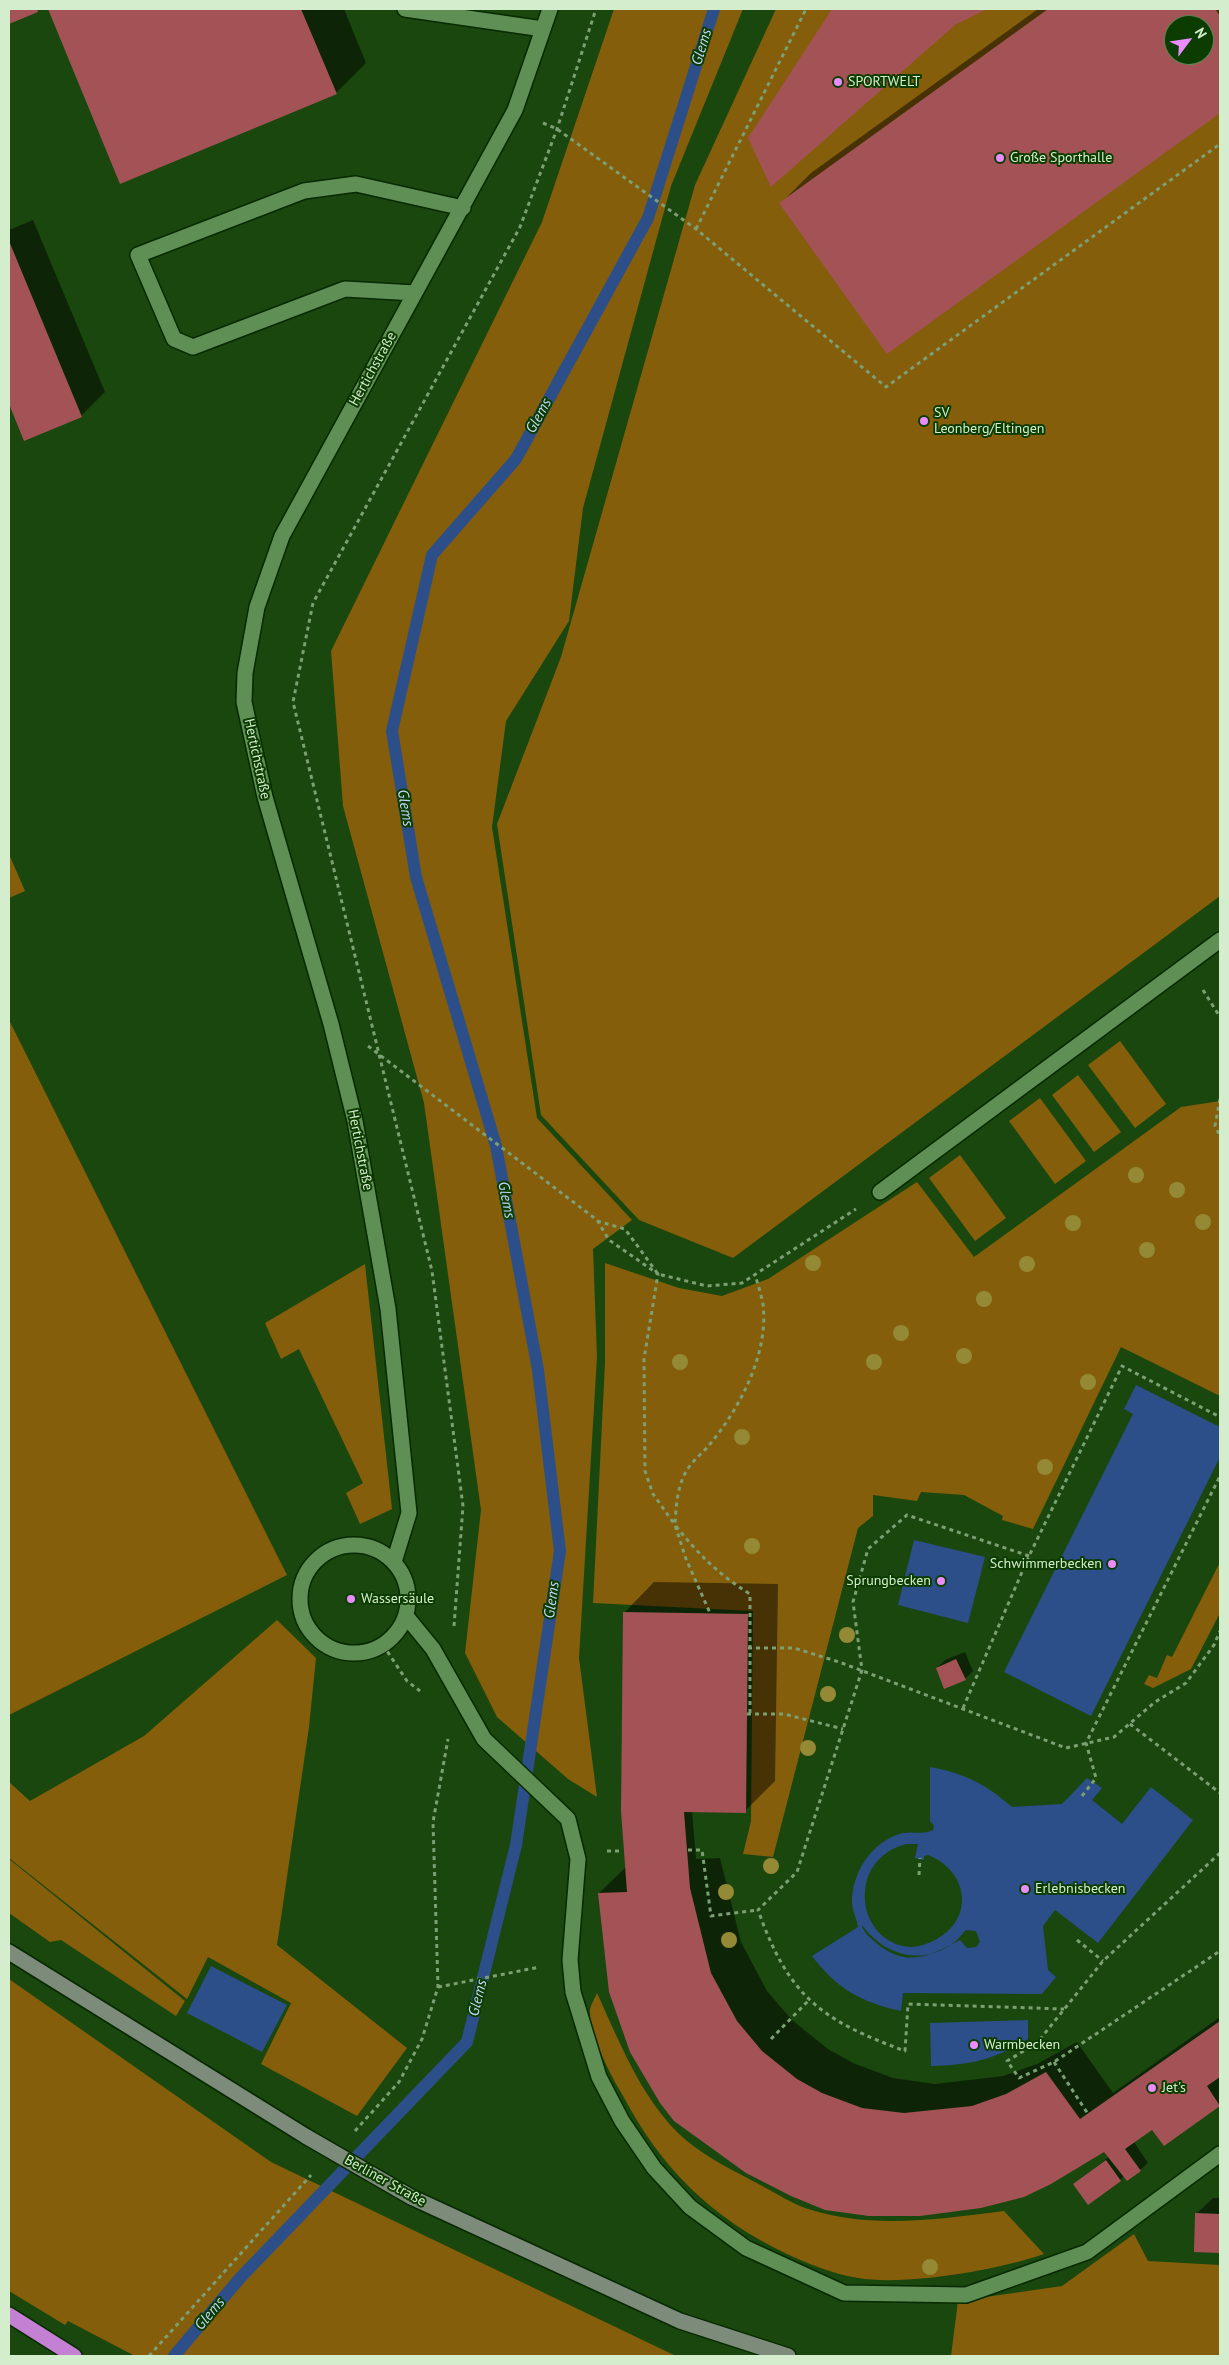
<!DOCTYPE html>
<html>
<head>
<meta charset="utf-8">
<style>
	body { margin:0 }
	#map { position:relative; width:1229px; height:2365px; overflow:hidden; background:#19470d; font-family:"PT Sans",sans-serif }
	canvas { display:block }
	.frame { position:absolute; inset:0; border:10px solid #d3edcd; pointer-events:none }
	.north { position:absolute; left:1164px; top:15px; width:50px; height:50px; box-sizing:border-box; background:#0c3c00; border:1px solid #5c8352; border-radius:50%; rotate:59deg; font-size:14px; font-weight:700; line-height:20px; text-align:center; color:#d3edcd }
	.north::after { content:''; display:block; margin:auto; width:18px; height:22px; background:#e98dfe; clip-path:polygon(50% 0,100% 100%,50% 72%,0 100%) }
</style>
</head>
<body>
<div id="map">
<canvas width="1229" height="2365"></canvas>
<div class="frame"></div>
<div class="north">N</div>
</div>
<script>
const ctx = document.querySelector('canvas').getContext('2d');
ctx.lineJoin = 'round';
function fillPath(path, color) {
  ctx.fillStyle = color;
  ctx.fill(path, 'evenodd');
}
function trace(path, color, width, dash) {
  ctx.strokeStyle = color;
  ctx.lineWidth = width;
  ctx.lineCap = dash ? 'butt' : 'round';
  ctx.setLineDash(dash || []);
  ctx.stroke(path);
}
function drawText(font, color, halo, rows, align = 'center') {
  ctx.font = font + ' "PT Sans",sans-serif';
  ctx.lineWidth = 4;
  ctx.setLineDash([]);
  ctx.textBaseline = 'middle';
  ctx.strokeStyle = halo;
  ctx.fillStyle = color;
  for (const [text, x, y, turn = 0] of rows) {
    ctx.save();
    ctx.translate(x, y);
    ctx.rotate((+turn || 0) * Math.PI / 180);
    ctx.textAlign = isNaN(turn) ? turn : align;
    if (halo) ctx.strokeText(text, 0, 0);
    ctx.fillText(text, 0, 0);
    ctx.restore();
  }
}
fillPath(new Path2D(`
	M614 9H743L671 186 583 508 569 621 506 721 492 827 537 1118 632 1220 593 1249 597 1357 579 1658 597 1797 568 1779 497 1717 465 1653 481 1510 424 1103 343 806 331 651 542 222Z
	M776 9H1220V896L733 1258 639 1220 541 1115 497 824 561 657 695 185ZM1174 25H1204V55H1174Z
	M9 854 25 891 9 898Z
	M9 1020 287 1575 9 1715V1019Z
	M1120 1041 1166 1104 1135 1128 1088 1065Z
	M1078 1075 1121 1132 1094 1152 1052 1095Z
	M1040 1098 1086 1161 1055 1184 1009 1121Z
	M1220 1101V1396L1121 1347 1033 1529 1002 1520 1003 1516 964 1495 921 1492 917 1501 873 1495V1516L858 1528 773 1857 743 1854 751 1821 753 1611 593 1603 605 1363V1263L679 1288 722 1296 768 1279 917 1182 974 1257 1181 1107Z
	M960 1155 1006 1218 975 1241 929 1178Z
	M365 1264 392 1509 360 1524 346 1493 363 1483 299 1349 281 1359 265 1323Z
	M1220 1562V1613L1191 1669 1153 1688 1144 1684 1149 1675 1157 1678 1167 1655 1172 1657Z
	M277 1620 316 1658 309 1727 277 1945 407 2048 357 2116 261 2064 291 2003 208 1957 187 1999 9 1858V1782L30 1801 144 1736Z
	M9 1859 185 2001 176 2016 61 1940 50 1942 9 1913Z
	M9 1979 271 2162 676 2356H135L68 2321 65 2325 9 2291Z
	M597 1993C619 2041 640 2095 678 2133 699 2153 726 2167 751 2180 769 2189 787 2201 805 2208 869 2230 940 2219 1004 2211L1044 2254C999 2270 905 2286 858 2278 833 2274 809 2264 787 2254 711 2218 661 2168 622 2094 610 2074 589 2034 590 2010 591 2004 595 1998 597 1993Z
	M1134 2234 1148 2261 1220 2265V2356H951L958 2301 1062 2286Z`), '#845e0a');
fillPath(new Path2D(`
	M1136 1385 1220 1427V1457L1091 1716 1004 1672 1133 1414 1124 1409Z
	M914 1540 985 1557 968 1623 898 1605Z
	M930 1767C966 1774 984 1783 1012 1807L1062 1804 1087 1778 1102 1788 1092 1800 1122 1824 1151 1787 1193 1820 1098 1943 1055 1910 1043 1926 1048 1970 1056 1977 1042 1994 903 1993 901 2011C861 2002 837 1989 812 1956L858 1927C857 1920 853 1912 852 1904 851 1873 872 1841 903 1833 913 1831 924 1835 933 1830L934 1826 930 1821ZM906 1844H918L915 1858 924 1860V1856L928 1855C967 1870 976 1917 937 1939 929 1943 921 1947 911 1947 856 1944 845 1860 906 1844ZM862 1925C884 1955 920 1966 952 1944 958 1940 961 1935 966 1930L976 1931 980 1942 976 1947 967 1948 960 1940C929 1956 907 1969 875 1942 870 1938 862 1930 862 1925Z
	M211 1966 287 2005 262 2052 187 2013Z
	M1028 2020V2039C994 2060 970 2065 931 2066L930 2023Z`), '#2c4f8a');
fillPath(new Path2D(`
	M9 9H39L9 23Z
	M49 9H344L366 63 336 93 121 182Z
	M834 9H984L749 138Z
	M1038 9H1220V112L888 352 781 203 811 173ZM1174 25H1204V55H1174Z
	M33 220 105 392 81 416 25 439 9 401V230Z
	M654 1582 778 1584 775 1781 745 1811H692L696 1859 720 1858 741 1942 767 1991 792 2020 828 2049 853 2063 893 2078 935 2084 1003 2076 1037 2064 1077 2042 1113 2093 1220 2017V2104L1164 2144 1153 2128 1134 2142 1148 2163 1140 2170 1124 2176 1120 2180 1075 2184 1110 2156 1104 2150 1050 2183 632 2051 599 1893 626 1867 624 1613Z
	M965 1652 973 1671 965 1679 937 1668 945 1660Z
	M1213 2198H1220V2252L1195 2251 1196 2214Z`), '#0007');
trace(new Path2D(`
	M174 2356 240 2278 467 2042 516 1845 560 1551 538 1370 496 1146 416 877 392 731 432 555 516 459 648 218 714 9`), '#2c4f8a', 12);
fillPath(new Path2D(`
	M9 9H37L38 12 9 24Z
	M48 9H301L337 94 120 184Z
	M832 9H987L955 25 771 187 748 138Z
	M1048 9H1215L1220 16V113L887 354 779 203ZM1174 25H1204V55H1174Z
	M9 241 82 417 24 441 9 404Z
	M623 1612 748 1614 746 1813 684 1812 690 1888 711 1973 737 2021 762 2051 797 2079 822 2093 862 2108 904 2113 972 2106 1006 2094 1046 2072 1080 2119 1220 2021V2077L1207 2086 1220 2106 1164 2146 1152 2130 1125 2149 1141 2171 1127 2181 1104 2152 1051 2184 1024 2197 981 2208 920 2216H869L825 2210 791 2196 746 2173 674 2121 660 2103 630 2052 609 1992 598 1893 627 1892 621 1811Z
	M956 1659 966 1680 944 1689 936 1668Z
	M1106 2160 1121 2181 1088 2205 1073 2184Z
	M1195 2213 1220 2214V2253L1194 2252Z`), '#a35355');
const lane = new Path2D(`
	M405 9 543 29
	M415 293 345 289 193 347 174 339 138 255 304 191 356 184 463 208
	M880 1192 1220 940
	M300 1599a54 54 0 1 1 108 0a54 54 0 1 1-108 0Z
	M394 1562 409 1513 388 1309 376 1240 355 1121 331 1024 265 797 244 702 245 673 257 607 282 536 515 110 550 9
	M406 1616 433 1649 484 1739 568 1819 578 1859 570 1960 573 1992 599 2077 622 2121 654 2168 690 2207 746 2248 844 2293 966 2295 1087 2252 1220 2154`);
const secondary = new Path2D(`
	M9 1952 307 2137
	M411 2197 680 2321 788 2356`);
const highway = new Path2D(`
	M9 2315 74 2356`);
trace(lane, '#072a00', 18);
trace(secondary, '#072a00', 18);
trace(highway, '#072a00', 18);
trace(new Path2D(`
	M543 123 557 129 696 229 886 387 1220 144
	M696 229 806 9
	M1203 990 1220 1017
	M368 1046 597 1220 609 1240 658 1274 644 1359 645 1471 653 1494 675 1525 686 1559 710 1613
	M1220 1099 1215 1126 1220 1136
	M597 1221 625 1229 658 1274 707 1286 742 1283 856 1209
	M1029 1556 907 1515 868 1549 853 1602 862 1670 797 1872 758 1910C789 1997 821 2020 905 2051L908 2004 1064 2009
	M454 1626 463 1506 432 1271 293 702 313 603 520 227 557 129 596 9
	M383 1645 407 1681 420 1691
	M748 1648H794L839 1662 1066 1748 1114 1737 1155 1702 1186 1683 1214 1645 1220 1631
	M963 1708 1029 1556 1122 1366 1220 1417
	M750 1713V1594C718 1574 699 1555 675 1525 676 1507 677 1486 687 1470 693 1460 703 1453 710 1444 740 1408 769 1353 763 1304 761 1294 758 1284 755 1275
	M747 1714H784L843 1729
	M1130 1724 1220 1793
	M1082 1796 1096 1778 1086 1743 1220 1476
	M688 1850H702L711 1916 758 1910
	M607 1851H623
	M1220 1853 1103 1961 1037 2043 1007 2061 1019 2078 1054 2062 1220 1951
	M919 1875 920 1858
	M1077 1940 1103 1961
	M438 1987 540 1967
	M771 2039 808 2001
	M1054 2062 1088 2114
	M355 2131 399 2082 422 2039 438 1987 433 1822 448 1739
	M149 2356 311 2175`), '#7c9f73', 3, [4, 4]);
trace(lane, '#5f8f55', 15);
trace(secondary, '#7d8b7b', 15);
trace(highway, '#c481d4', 15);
const secondaryBridge = new Path2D(`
	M307 2137 411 2197`);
trace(secondaryBridge, '#072a00', 18, []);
trace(secondaryBridge, '#7d8b7b', 15);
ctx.fillStyle = '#948a36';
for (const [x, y] of [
	[1136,1175],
	[1177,1190],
	[1203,1222],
	[1073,1223],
	[1147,1250],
	[813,1263],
	[1027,1264],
	[984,1299],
	[901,1333],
	[964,1356],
	[680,1362],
	[874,1362],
	[1088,1382],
	[742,1437],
	[1045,1467],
	[752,1546],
	[847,1635],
	[828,1694],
	[808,1748],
	[771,1866],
	[726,1892],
	[729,1940],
	[930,2267]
]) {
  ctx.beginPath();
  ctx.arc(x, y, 8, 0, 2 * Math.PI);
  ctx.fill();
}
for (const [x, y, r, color] of [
	[838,82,5,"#e98dfe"],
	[1000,158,5,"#e98dfe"],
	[924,421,5,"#e98dfe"],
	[1112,1564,5,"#e98dfe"],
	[941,1581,5,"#e98dfe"],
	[351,1599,5,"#e98dfe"],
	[1025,1889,5,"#e98dfe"],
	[974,2045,5,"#e98dfe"],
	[1152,2088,5,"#e98dfe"]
]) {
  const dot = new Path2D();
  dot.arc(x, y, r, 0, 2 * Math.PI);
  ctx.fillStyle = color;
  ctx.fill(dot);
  trace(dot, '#0c3c00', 2);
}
drawText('14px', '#d3edcd', '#0c3c00', [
	["SPORTWELT",848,82],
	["Große Sporthalle",1010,158],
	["SV",934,413],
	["Leonberg/Eltingen",934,429],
	["Schwimmerbecken",1102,1564,"right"],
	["Sprungbecken",931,1581,"right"],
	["Wassersäule",361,1599],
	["Erlebnisbecken",1035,1889],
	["Warmbecken",984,2045],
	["Jet's",1162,2088]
], 'left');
drawText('14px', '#d3edcd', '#0c3c00', [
	["Hertichstraße",373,369,-61],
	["Hertichstraße",257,759,78],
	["Hertichstraße",360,1150,79],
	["Berliner Straße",385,2181,29]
]);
drawText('italic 15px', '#c4d9fd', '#0c3c00', [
	["Glems",702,47,-73],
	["Glems",539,416,-61],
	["Glems",405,808,81],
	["Glems",506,1200,79],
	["Glems",552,1600,-82],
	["Glems",478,1998,-76],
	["Glems",210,2314,-50]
]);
</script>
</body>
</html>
